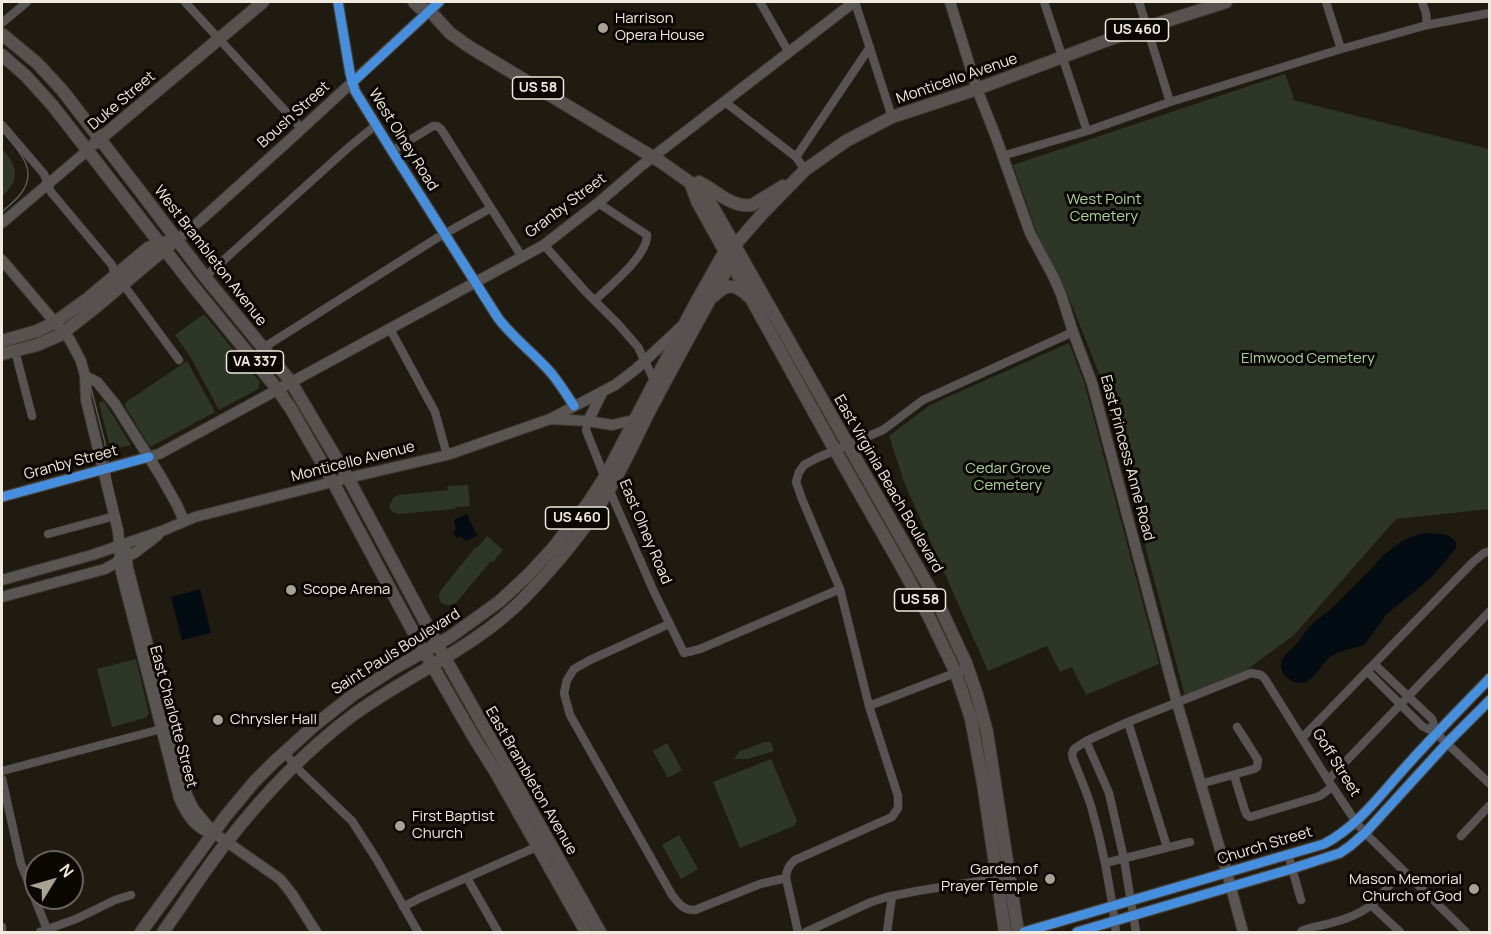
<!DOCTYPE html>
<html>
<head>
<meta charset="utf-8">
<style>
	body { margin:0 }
	#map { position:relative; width:1491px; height:934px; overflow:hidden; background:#201b11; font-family:Manrope,sans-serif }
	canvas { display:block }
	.frame { position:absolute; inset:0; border:3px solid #f0e9de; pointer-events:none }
	.north { position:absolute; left:24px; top:850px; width:60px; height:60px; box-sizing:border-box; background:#0b0803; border:2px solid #67625b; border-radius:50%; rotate:53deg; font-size:16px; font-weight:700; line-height:24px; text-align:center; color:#f0e9de }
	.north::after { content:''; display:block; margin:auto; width:21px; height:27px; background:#a7a196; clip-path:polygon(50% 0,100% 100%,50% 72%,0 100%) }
</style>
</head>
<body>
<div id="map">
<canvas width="1491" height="934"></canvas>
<div class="frame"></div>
<div class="north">N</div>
</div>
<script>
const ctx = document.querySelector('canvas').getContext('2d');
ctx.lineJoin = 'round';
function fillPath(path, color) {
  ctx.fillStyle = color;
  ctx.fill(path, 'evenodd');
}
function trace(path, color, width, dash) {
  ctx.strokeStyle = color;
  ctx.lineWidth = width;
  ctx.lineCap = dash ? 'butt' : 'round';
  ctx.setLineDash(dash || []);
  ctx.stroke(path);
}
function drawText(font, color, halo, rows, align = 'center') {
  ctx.font = font + ' Manrope,sans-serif';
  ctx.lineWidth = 6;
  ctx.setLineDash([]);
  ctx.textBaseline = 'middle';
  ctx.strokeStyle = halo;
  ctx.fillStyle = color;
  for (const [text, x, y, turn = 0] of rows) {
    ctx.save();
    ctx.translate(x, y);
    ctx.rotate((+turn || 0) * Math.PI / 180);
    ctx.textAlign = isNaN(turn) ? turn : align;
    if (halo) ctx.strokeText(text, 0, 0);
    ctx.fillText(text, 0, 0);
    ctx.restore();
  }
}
fillPath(new Path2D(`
	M1285 74 1293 96V100L1489 149V509L1396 519 1294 635 1245 671 1185 696 1100 376 1066 290 1038 236 1013 165Z
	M4 151C19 169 19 181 2 197V153Z
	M204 314 260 382 258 389 219 410 191 358 175 335Z
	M1069 343 1084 382 1159 664 1086 695 1072 667 1060 672 1047 646 988 671 904 482 889 436 930 405Z
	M187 361 215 412 150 447 125 406 126 402Z
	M104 401 131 445 111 450 99 403Z
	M468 485 470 506 457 507 454 509 398 514 392 512 389 506 394 497 399 495 448 490 447 486Z
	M487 536 503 550 492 563 491 561 456 603 449 605 443 604C438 600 438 596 441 590L475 548 478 547Z
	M136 659 149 714 145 718 112 727 97 669Z
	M764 742H771L774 751 747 759H734L739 752Z
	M667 743 682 770 668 778 653 751Z
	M771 759 797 821 794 826 740 848 713 782Z
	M679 835 698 869 681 879 662 845Z`), '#2e3727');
fillPath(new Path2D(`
	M467 514 477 536 466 541 460 536 456 538 453 532 456 530 454 520Z
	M1428 533C1440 534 1449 533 1456 542V548L1432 577 1387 614 1365 644C1356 649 1344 649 1335 654 1321 660 1317 681 1301 683 1291 684 1279 673 1281 663 1282 655 1294 648 1298 642 1301 639 1303 635 1306 631 1313 621 1325 615 1333 607 1346 594 1359 581 1372 568 1378 561 1384 554 1391 549 1403 540 1414 534 1428 533Z
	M200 589 211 633 182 640 171 597Z`), '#030c13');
const street = new Path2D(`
	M185 2 302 129
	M760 2 788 51
	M855 2 892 117
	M1044 2 1087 131
	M1139 2 1170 102
	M1326 2 1341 49
	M1422 2 1426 13 1427 25
	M2 23 27 2
	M725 102 796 157 805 170
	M2 125 44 174 51 192 112 265 114 271 112 278
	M392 151 433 126H437L441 129 522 257
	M1002 156 1087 131 1170 102 1341 49 1427 25 1490 13
	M796 157 870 47
	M544 245 585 291 618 324 638 347 655 382
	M205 277 349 147 376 125
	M123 284 179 360
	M595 300C609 287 648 255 647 235L598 203
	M390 329 435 412 447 455
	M263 348 437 238 491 208
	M15 351 32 416
	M588 421 586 430 605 478
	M609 489 654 592 684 653 700 649 840 589
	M48 534 115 516
	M669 624 590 660 574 669 567 680 564 693 570 715 672 895C679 904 683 910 695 910L760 884 786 878
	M1374 664 1432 719 1436 733
	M1367 671 1422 726 1436 733 1490 784
	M869 706 968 668
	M1128 722 1167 847
	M1302 738 1473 562 1484 553 1490 551
	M1086 741 1109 793 1124 859 1136 932
	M284 752 301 772 352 821 377 860 418 932
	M2 771 165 728
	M1234 775 1245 811 1247 815 1250 817 1320 796 1332 787
	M2 779 21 864 48 932
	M1328 780 1490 611
	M1200 784 1254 769 1257 767 1258 760 1237 727
	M1461 836 1490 805
	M1288 854 1301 900
	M1105 863 1190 842
	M467 878 498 932
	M1371 905 1400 932
	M403 907 420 898 541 845
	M2 927V932
	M40 932 76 919 115 900 131 895
	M798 932 786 878C786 870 789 865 795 860L892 817 898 808V796L869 706 840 589 802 499 796 482 799 472 804 465 817 458 883 430 923 400 1073 332
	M806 932 871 902 887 897 917 891 999 878
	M887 932 892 896
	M1116 932C1111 890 1103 847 1091 806 1086 790 1079 774 1073 759L1072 754 1074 749 1086 741 1128 722 1251 673 1261 675 1265 679 1328 780 1356 822 1365 833 1466 932
	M1301 932 1303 930C1325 924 1353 920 1371 905 1380 898 1387 888 1394 880`);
const secondary = new Path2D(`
	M338 2 350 73 355 91 392 151 498 318C514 339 535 354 552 374 560 384 567 395 574 406
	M950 2 977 89 996 137 1030 233 1053 276 1061 294 1073 332 1092 383 1177 703 1227 873 1243 932
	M2 223 88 150
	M177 240 202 219 295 135 439 2
	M2 260 70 340 81 361 85 376 86 400 118 531 121 572 179 798C186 814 196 831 214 833L280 879 292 894 316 932
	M85 376 97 382 115 404 160 475 177 505 184 521
	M550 419 588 421 612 425 638 419
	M588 421 602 393
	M2 497 159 454 544 245 598 203 641 166 854 2
	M125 544 128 568 187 795 194 809 214 833
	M2 580 92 555 162 531 195 517 348 478 447 455 550 419 615 385 636 369 682 326
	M2 597 105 569 136 552 158 535
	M1024 932 1324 844C1359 826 1384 790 1410 762 1436 733 1463 706 1490 678
	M1077 932 1291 869 1340 853 1350 846 1365 833 1447 743 1490 700`);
const primary = new Path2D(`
	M414 2 420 8 429 10
	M429 10 450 33 468 46 661 162 705 193 938 603 966 663 977 695 987 732 1018 932
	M2 34 37 63 62 90 140 191 205 277 291 382 348 478 398 571 437 644 600 932
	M2 55 26 76 53 106 193 286 278 390 291 409 333 482 417 639 473 736 495 771 586 932
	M95 143 263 2
	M690 182 697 201 831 443 900 564 928 615 956 673 971 719 983 783 1005 932
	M699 182C716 190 731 208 752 205L783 186
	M714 296C727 283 735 284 748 296
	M2 341 37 331 54 323 87 299 148 248 167 242
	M2 354 37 345 60 335 96 307 171 244
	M141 932 225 817 254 782 274 762 315 725 353 695 393 669 450 637 500 601 529 574 553 548 588 503 605 477 694 306 725 251 735 245 762 214 805 170 846 141 892 117 977 89 1116 37 1226 2
	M163 932C184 903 203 872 226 843 262 797 306 750 353 715 409 674 476 648 525 597 554 567 582 534 604 498 621 472 634 442 648 414 675 363 702 312 731 263L735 245`);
trace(street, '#3b372f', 9);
trace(secondary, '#3b372f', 12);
trace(primary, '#3b372f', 14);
trace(street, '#565352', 8);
trace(secondary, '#595552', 10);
trace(primary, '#575250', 12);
trace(new Path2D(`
	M2 131C16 148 39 168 22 192 17 200 8 206 2 212
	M2 256 69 334 77 346 84 361 105 443 111 482 123 533 122 544 119 552 113 560 105 565 2 593`), '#5b5753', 1.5);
trace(new Path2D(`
	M338 2 350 73 355 91 392 151 498 318C514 339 535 354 552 374 560 384 567 395 574 406
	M352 83 439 2
	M2 497 149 457
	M1024 932 1324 844C1359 826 1384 790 1410 762 1436 733 1463 706 1490 678
	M1077 932 1291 869 1340 853 1350 846 1365 833 1447 743 1490 700`), '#468fdf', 9);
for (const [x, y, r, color] of [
	[603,28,6,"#a7a196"],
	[291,590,6,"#a7a196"],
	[218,720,6,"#a7a196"],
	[400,826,6,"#a7a196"],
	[1050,879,6,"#a7a196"],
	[1474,889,6,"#a7a196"]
]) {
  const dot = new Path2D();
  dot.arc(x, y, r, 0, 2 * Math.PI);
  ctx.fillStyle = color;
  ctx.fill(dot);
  trace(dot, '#0b0803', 2);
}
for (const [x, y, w] of [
	[1137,30,63],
	[538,88,51],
	[255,362,57],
	[577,518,63],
	[920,600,51]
]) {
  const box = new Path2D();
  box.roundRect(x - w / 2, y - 11, w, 22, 4.5);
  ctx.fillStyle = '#0b0803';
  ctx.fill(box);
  trace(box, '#f0e9de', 1.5);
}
drawText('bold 14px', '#f0e9de', null, [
	["US 460",1137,30],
	["US 58",538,88],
	["VA 337",255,362],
	["US 460",577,518],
	["US 58",920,600]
]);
drawText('15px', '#f0e9de', '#0b0803', [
	["Harrison",615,19],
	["Opera House",615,36],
	["Scope Arena",303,590],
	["Chrysler Hall",230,720],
	["First Baptist",412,817],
	["Church",412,834],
	["Garden of",1038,870,"right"],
	["Prayer Temple",1038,887,"right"],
	["Mason Memorial",1462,880,"right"],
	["Church of God",1462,897,"right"]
], 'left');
drawText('15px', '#f0e9de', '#0b0803', [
	["Monticello Avenue",957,79,-19],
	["Duke Street",122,101,-40],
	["Boush Street",294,115,-42],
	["West Olney Road",403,140,58],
	["Granby Street",566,206,-37],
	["West Brambleton Avenue",210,256,52],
	["East Princess Anne Road",1127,458,75],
	["Monticello Avenue",353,462,-14],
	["Granby Street",71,463,-15],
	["East Virginia Beach Boulevard",888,484,60],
	["East Olney Road",645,532,67],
	["Saint Pauls Boulevard",396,652,-32],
	["East Charlotte Street",173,717,75],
	["Goff Street",1336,763,58],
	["East Brambleton Avenue",531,781,60],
	["Church Street",1265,846,-17]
]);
drawText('15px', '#abd09c', '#0b0803', [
	["West Point",1104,200],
	["Cemetery",1104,217],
	["Elmwood Cemetery",1308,359],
	["Cedar Grove",1008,469],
	["Cemetery",1008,486]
]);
</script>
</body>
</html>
